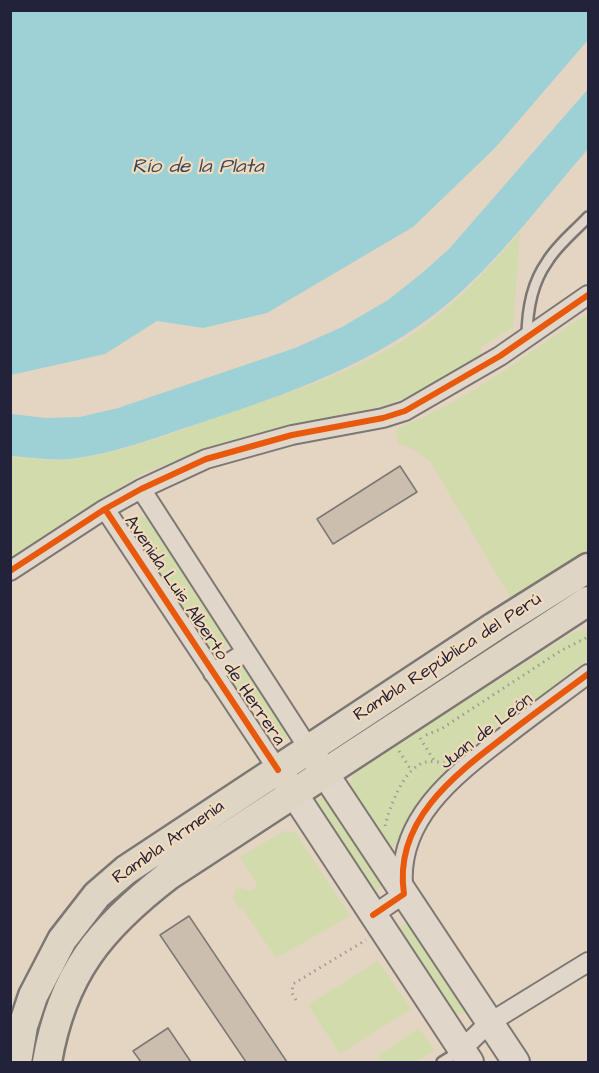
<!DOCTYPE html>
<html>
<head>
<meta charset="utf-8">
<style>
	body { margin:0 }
	#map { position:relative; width:599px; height:1073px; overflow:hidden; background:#e3d5c2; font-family:"Architects Daughter",sans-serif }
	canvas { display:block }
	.frame { position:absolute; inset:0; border:12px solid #22223b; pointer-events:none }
</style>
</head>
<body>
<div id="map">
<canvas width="599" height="1073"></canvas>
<div class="frame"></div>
</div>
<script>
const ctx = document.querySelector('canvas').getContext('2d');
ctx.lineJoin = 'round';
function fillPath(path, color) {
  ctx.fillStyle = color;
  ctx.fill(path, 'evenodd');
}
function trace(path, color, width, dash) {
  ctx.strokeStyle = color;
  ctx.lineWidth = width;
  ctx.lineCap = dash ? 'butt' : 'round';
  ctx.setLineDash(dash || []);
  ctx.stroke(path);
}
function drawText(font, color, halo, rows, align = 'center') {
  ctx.font = font + ' "Architects Daughter",sans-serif';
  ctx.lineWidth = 4.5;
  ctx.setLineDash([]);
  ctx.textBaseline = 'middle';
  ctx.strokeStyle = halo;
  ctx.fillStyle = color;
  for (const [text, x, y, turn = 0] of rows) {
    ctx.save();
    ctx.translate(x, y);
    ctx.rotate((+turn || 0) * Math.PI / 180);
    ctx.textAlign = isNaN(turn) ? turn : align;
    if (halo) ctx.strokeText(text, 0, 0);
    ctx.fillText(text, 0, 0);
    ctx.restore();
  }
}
fillPath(new Path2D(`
	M520 232 513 327 480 348 482 355 432 386 410 396 382 406 252 435 209 448 146 472 112 492 11 559V457C30 458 51 462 70 459 120 454 167 435 214 418 289 393 367 370 430 322 464 296 493 264 520 232Z
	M588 313V549L511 598 430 461 413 449 397 443V428C467 402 527 354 588 313Z
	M138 515 146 518 162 540 226 638V646L220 653H212L208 650 129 530 127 523 132 517Z
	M583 630 588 631V659L447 771 424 799 399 845 393 847 387 845 350 790 349 784 357 770 574 632Z
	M240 666 249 672 286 731 288 735 286 739H281L249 697 232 684 228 677 229 672Z
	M326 796 384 881C382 889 376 891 369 891L315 803 318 798Z
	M284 831 295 832 350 916 276 958 241 906 239 908 233 898 237 887 251 891 258 885 240 857Z
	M409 923 466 1008 463 1013 452 1016 397 932 400 927Z
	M378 961 411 1009 340 1054 308 1005Z
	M419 1028 434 1051 415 1062H382L378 1056Z`), '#d1dbab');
fillPath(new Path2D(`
	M11 10 588 11V40L495 148 413 227 267 313 203 328 157 321 105 354 11 375Z
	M588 89V149C542 202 499 261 445 306 373 365 287 394 200 423 157 437 115 454 69 459 50 461 30 457 11 456V414L46 418 80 417 118 408 295 348 342 327 388 300 422 273 449 249Z`), '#9ed1d6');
const building = new Path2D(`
	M400 466 417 492 333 544 317 519Z
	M189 916 287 1062H246L160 935Z
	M168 1028 191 1062H141L133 1051Z`);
fillPath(building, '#cbbeaf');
trace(building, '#7d7773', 1.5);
const service = new Path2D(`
	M527 338C527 312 532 283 547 262 557 245 575 231 588 217
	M442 1062 460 1051`);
const minor = new Path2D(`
	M141 489 309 749
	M105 509 278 770
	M10 571 105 509 141 489 206 459 292 435 383 418 405 411 500 356 588 295
	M213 673 246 652
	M373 915 404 894C393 822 453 776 504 737 532 715 560 695 588 674
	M461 1050 489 1023 588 962`);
const secondary = new Path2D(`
	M314 757 516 1062
	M283 777 470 1062`);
const primary = new Path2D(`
	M17 1062 23 1026 33 996 62 940 97 895 126 870 494 627 588 568
	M47 1062C62 974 100 928 169 875L588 601`);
trace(service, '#7d7773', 14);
trace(minor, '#7d7773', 22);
trace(secondary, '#7d7773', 30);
trace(primary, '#7d7773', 33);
trace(new Path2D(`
	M426 735 441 729 562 650 588 637
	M420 738 435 762
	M399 751 411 770
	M385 826C390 806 404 767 426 762 432 761 439 762 445 763
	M296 1000 292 993 293 984 366 940`), '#a29c97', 3, [1.5, 4.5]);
trace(service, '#e0d7ca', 9);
trace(minor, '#e0d7ca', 18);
trace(secondary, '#e0d7ca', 26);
trace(primary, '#ded5c4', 28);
trace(new Path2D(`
	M105 509 278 770
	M10 571 105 509 141 489 206 459 292 435 383 418 405 411 500 356 588 295
	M373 915 404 894C393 822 453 776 504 737 532 715 560 695 588 674`), '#e8590c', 6);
drawText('18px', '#22223b', '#f2daba', [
	["Avenida Luis Alberto de Herrera",204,631,56],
	["Rambla República del Perú",448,658,-33],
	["Juan de León",487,732,-38],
	["Rambla Armenia",169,843,-35]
]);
drawText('italic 20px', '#35455c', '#f2daba', [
	["Río de la Plata",198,168]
]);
</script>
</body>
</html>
